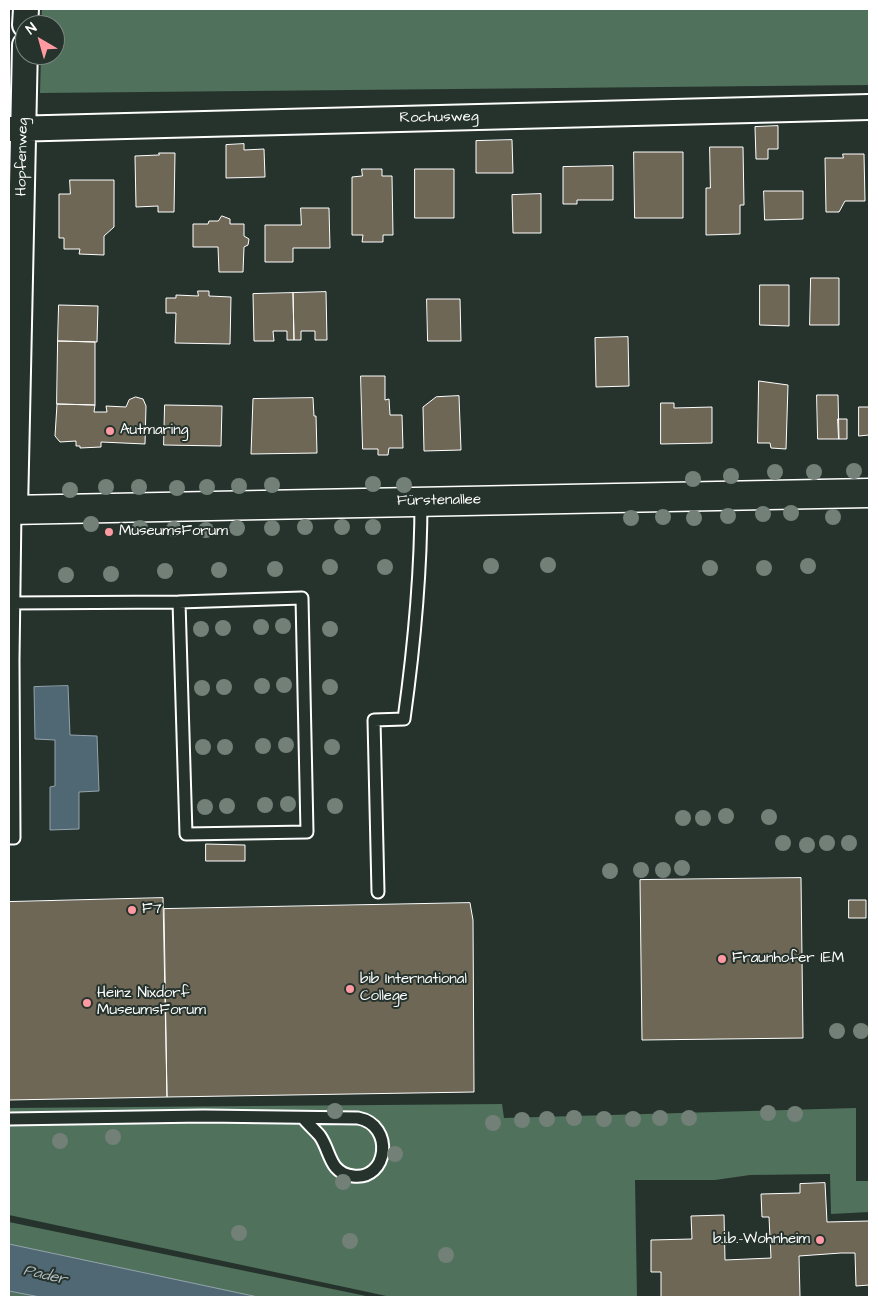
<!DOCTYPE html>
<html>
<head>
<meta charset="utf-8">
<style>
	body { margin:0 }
	#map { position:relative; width:878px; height:1306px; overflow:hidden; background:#26332d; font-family:"Architects Daughter",sans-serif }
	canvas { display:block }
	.frame { position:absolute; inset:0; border:10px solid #fff; pointer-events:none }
	.north { position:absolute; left:15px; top:15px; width:50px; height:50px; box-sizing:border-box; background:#26332d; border:1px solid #7d8581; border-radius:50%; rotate:322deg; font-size:14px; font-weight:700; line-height:20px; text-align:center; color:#fff }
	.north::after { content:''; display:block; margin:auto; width:18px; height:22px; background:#ff9aa2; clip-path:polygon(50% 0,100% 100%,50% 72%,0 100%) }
</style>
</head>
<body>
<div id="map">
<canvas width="878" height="1306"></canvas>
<div class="frame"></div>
<div class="north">N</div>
</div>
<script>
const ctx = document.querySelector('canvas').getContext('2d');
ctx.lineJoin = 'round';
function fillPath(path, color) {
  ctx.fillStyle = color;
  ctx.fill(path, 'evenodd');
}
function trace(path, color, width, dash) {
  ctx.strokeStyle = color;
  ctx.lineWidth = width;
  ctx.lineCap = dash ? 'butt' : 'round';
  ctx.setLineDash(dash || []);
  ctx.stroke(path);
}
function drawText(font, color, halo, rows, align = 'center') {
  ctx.font = font + ' "Architects Daughter",sans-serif';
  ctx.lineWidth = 4;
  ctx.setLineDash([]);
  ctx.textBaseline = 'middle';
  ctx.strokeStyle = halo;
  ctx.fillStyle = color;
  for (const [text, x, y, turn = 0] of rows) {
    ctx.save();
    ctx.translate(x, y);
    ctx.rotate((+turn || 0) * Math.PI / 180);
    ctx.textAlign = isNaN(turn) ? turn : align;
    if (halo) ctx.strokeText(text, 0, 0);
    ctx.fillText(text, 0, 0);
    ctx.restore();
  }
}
fillPath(new Path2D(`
	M42 9H869V85L40 93 41 55H55V25H41Z
	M502 1104 504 1118 856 1108V1181H869V1212L831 1214 830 1174 750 1175 715 1180H635L637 1297H391L9 1215V1108Z
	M9 1222 371 1297H9Z`), '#50715b');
const water = new Path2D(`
	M68 686 70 735 97 736 99 791 79 792V829L50 830V787L55 786V740L35 739 34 687Z
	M9 1244 258 1297H40L9 1291Z`);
fillPath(water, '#4f6874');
trace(water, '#95a4ac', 1);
const building = new Path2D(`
	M778 126V149H768V159H756L755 127Z
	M512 140 513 173H476V141Z
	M244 144V150L264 149 265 177 226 178V145Z
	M710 147H743L744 205H740V234L706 235V188H710Z
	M634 152H683V218H635Z
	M159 153H175L174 212H158V206L136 207 135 156 159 155Z
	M843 154H864L865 201H845L839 212H826L825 158H843Z
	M613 166V200H577V204H563V167Z
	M362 169H382V176H392L393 235H383V242H362L363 235H352V177L362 176Z
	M415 169H454V218H415Z
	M70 180H114V227L104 236V255L79 254 80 249H64V238H59V194H70Z
	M764 191H803V219L765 220Z
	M541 194V233H513L512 195Z
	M301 208H329L330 248H293V262H265V225H301Z
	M222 216 230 219V224H244V236L249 239 248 245 244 247 243 272H219L218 247H193V224H208L209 221H218Z
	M811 278H839V325H810Z
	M760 285H789V326L760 325Z
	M198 291H209V296L231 297 230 344 175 343 176 313H166V298H176V295L198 296Z
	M326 292 327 340H315V331H301V340H294L293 293Z
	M293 293 294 340H287V331H273L274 341H254L253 294Z
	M427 299H460L461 341H428Z
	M59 305 98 306 97 342 58 341Z
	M628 337 629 386 596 387 595 338Z
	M58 341 95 342V405L57 404Z
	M361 376H385V400L389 399 390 415H402L403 448H389L388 455H378V449H363Z
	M759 381 788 385 786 449 771 448 770 443H758Z
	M817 395H838L839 439H818Z
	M459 396 461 450 424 451 423 407 436 397Z
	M136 397 143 399 146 406 145 444 101 442V447L80 448V446H76V441L60 442 55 436 57 404 95 405 94 412H107L106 406 126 407 129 400Z
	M313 398 314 416H316L317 453 251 454 253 399Z
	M661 403H674V408L712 407V443L661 444Z
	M165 405 222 406 221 446 164 445Z
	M859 407H869V435L859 436Z
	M838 419H847V439H839Z
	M206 844 245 845V861H206Z
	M801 878 803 1038 642 1040 640 880Z
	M163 898 167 1097 9 1100V902Z
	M849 900H866V918H849Z
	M470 903 473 920 474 1092 167 1097 164 909Z
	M825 1183 827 1222 869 1221V1285L856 1286 855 1253H841L799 1256 800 1297H661V1272H651V1240L692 1239 691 1216 724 1215 725 1260 771 1258 769 1217H762L761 1194 800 1193V1184Z`);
fillPath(building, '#6e6756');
trace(building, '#fff', 1);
const service = new Path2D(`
	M302 598 307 832 186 834 179 602Z
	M9 603 179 602
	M9 838H14L13 660 15 510
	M378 892 374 720 404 719C414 647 421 574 421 501
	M9 1119 204 1116 358 1118C395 1125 388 1181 353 1176 329 1173 331 1152 320 1136 315 1130 309 1125 304 1119`);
const minor = new Path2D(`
	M25 25 26 9
	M9 129 869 107
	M15 510 25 45`);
const tertiary = new Path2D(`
	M9 510 869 493`);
trace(service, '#fff', 15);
trace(minor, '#fff', 28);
trace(tertiary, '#fff', 31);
trace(service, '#26332d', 11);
trace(minor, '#26332d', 24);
trace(tertiary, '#26332d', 28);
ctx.fillStyle = '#728078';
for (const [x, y] of [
	[854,471],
	[775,472],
	[814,472],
	[731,476],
	[693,479],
	[373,484],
	[272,485],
	[404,485],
	[239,486],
	[106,487],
	[139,487],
	[207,487],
	[177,488],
	[70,490],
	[791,513],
	[763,514],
	[728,516],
	[663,517],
	[833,517],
	[631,518],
	[694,518],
	[91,524],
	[305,527],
	[342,527],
	[373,527],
	[140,528],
	[237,528],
	[272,528],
	[174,529],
	[206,530],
	[548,565],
	[491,566],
	[808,566],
	[330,567],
	[385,567],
	[710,568],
	[764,568],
	[275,569],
	[219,570],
	[165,571],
	[111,574],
	[66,575],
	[283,626],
	[261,627],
	[223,628],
	[201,629],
	[330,629],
	[284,685],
	[262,686],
	[224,687],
	[330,687],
	[202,688],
	[286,745],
	[263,746],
	[203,747],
	[225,747],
	[332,747],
	[288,804],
	[265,805],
	[227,806],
	[335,806],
	[205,807],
	[726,816],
	[769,817],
	[683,818],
	[703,818],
	[783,843],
	[827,843],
	[849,843],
	[807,845],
	[682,868],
	[641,870],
	[663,870],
	[610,871],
	[837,1031],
	[861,1031],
	[335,1111],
	[768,1113],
	[795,1114],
	[574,1118],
	[660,1118],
	[689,1118],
	[547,1119],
	[604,1119],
	[633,1119],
	[522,1120],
	[493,1123],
	[113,1137],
	[60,1141],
	[395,1154],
	[343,1182],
	[239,1233],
	[350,1241],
	[446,1255]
]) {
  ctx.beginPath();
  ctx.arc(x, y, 8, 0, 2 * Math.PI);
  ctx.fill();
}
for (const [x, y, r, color] of [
	[110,431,5,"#ff9aa2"],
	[109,532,5,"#ff9aa2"],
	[132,910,5,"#ff9aa2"],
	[722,959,5,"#ff9aa2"],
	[350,989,5,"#ff9aa2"],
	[87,1003,5,"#ff9aa2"],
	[820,1240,5,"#ff9aa2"]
]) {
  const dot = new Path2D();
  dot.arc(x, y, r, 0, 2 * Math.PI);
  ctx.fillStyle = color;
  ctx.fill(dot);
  trace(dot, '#26332d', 2);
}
drawText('15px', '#fff', '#26332d', [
	["Rochusweg",439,118,-1],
	["Hopfenweg",23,157,-89],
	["Fürstenallee",439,501,-1]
]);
drawText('15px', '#fff', '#26332d', [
	["Autmaring",120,431],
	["MuseumsForum",119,532],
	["F7",142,910],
	["Fraunhofer IEM",732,959],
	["bib International",360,980],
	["College",360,997],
	["Heinz Nixdorf",97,994],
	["MuseumsForum",97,1011],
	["b.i.b.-Wohnheim",810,1240,"right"]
], 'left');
drawText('italic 16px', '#b0bbc0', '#26332d', [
	["Pader",45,1276,13]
]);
</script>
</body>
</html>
